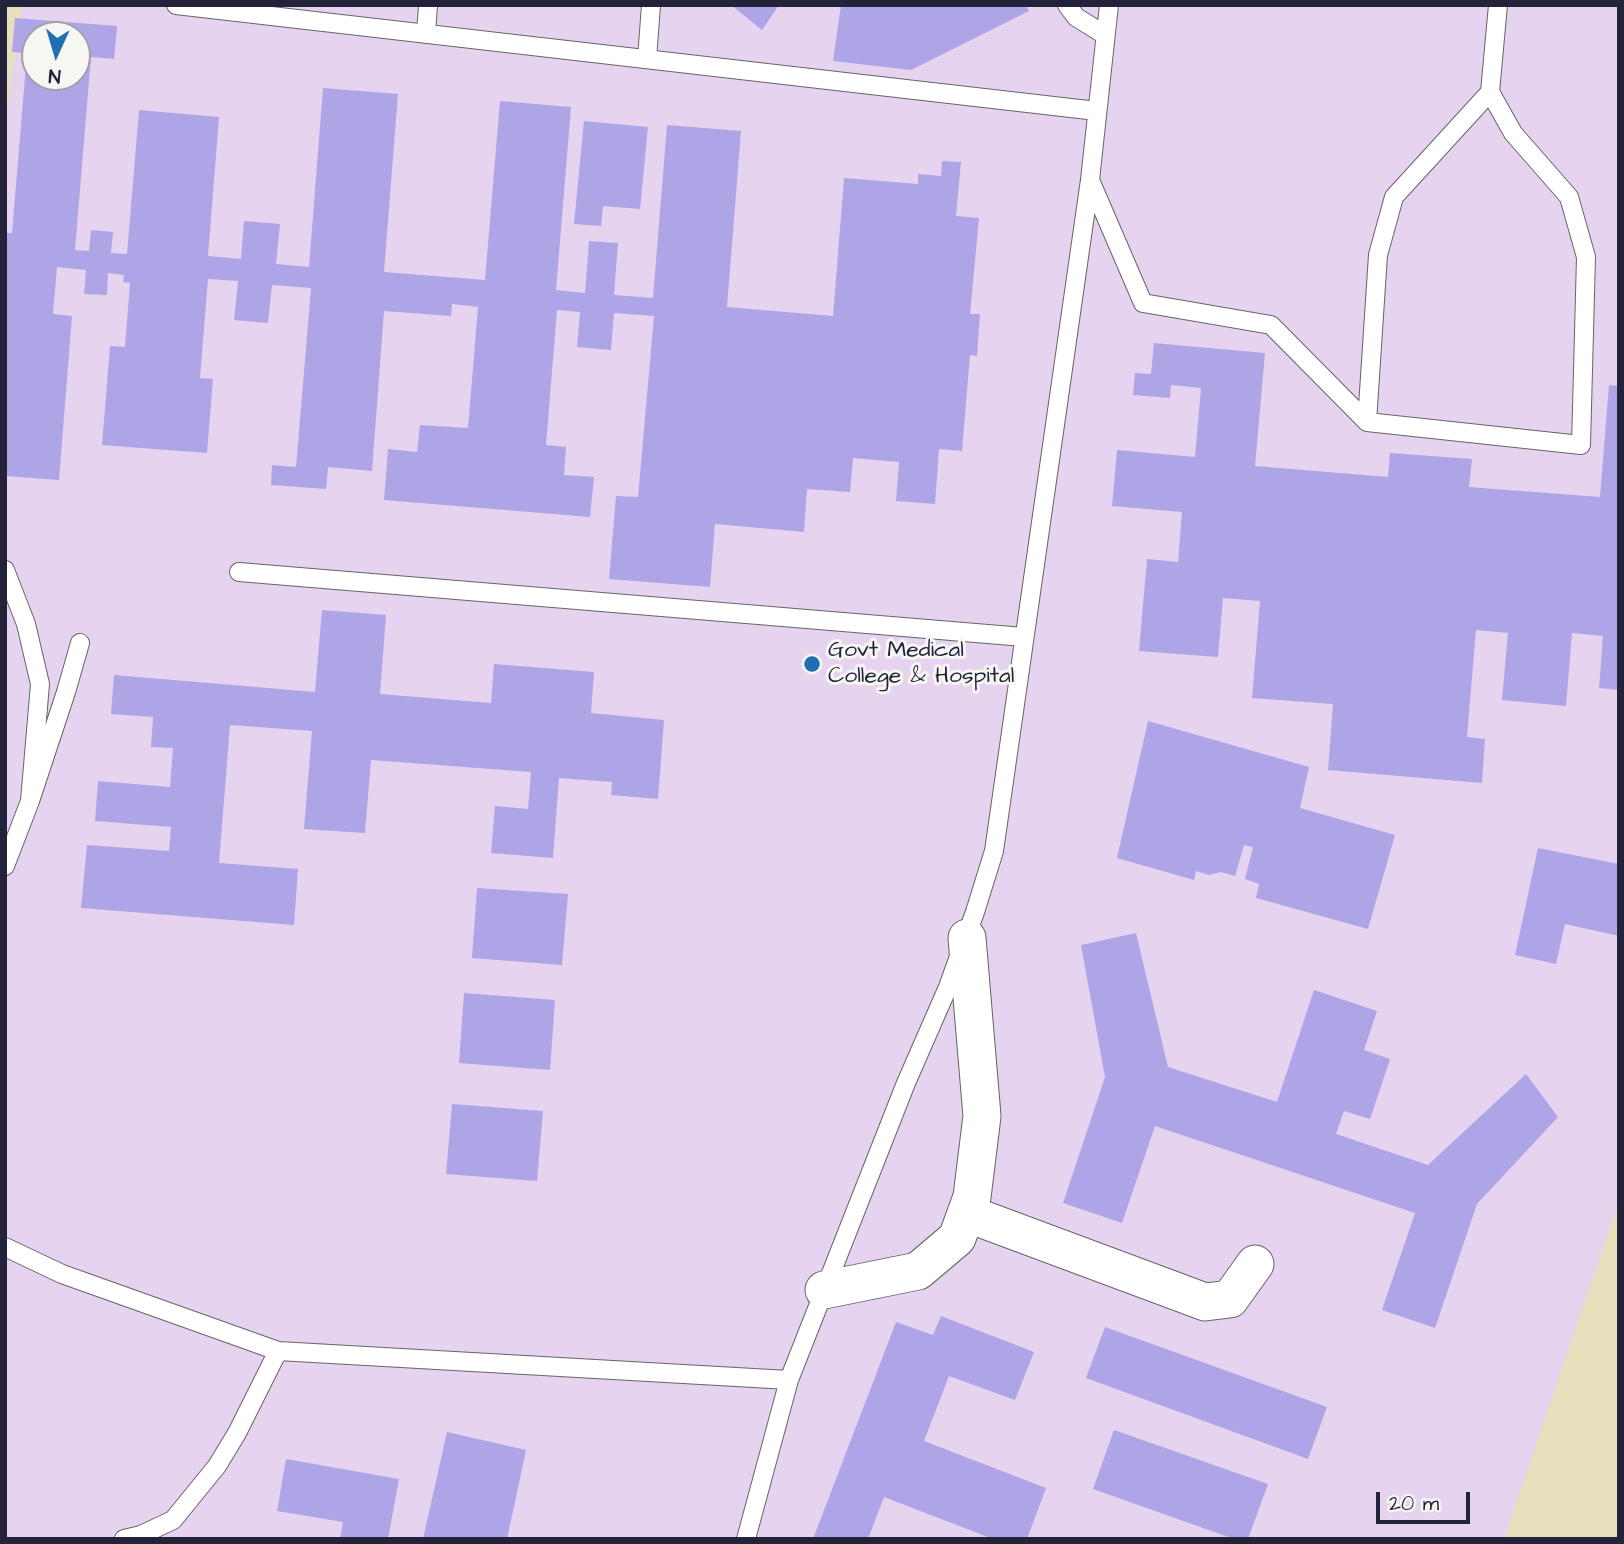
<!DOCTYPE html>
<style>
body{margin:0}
#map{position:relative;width:1624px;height:1544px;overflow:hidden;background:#e6dfbb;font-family:"Architects Daughter",sans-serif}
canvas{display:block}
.frame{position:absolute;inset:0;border:7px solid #22223b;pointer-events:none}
.north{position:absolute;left:21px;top:21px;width:70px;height:70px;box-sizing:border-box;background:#f6f6f2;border:2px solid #a1a1a9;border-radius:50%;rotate:184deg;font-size:19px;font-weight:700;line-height:28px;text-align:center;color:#22223b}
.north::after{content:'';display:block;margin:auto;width:24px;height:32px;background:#1f6fb2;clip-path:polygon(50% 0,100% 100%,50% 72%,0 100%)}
.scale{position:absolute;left:1376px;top:1492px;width:94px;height:32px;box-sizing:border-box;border:4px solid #22223b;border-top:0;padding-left:9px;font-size:21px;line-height:24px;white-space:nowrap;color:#22223b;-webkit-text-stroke:5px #f6f6f2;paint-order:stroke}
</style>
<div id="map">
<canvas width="1624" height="1544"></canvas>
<div class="frame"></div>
<div class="north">N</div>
<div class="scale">20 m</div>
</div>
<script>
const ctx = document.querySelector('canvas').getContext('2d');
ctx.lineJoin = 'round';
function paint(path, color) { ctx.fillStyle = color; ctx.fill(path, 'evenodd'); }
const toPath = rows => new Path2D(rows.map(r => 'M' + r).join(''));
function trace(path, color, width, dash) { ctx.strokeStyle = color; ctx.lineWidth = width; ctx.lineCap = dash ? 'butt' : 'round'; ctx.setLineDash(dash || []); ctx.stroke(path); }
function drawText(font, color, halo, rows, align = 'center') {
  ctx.font = font + ' "Architects Daughter",sans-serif'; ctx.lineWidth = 6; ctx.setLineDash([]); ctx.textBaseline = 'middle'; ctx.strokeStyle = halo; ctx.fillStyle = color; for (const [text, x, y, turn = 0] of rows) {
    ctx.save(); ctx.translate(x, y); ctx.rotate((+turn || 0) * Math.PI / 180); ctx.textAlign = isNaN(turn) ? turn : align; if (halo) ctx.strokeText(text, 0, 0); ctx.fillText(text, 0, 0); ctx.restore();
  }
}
paint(toPath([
 [22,5,1619,5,1619,1201,1504,1539,5,1539,5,127],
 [35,35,77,35,77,77,35,77]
]), '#e5d3f0');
paint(toPath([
 [731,5,779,5,762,30],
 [841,5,1026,5,1029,11,911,70,833,61],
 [15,18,117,26,114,59,91,57,75,250,89,251,91,230,113,232,111,253,127,254,139,110,219,117,208,256,241,259,244,221,280,224,276,264,309,267,323,88,398,94,384,272,485,280,500,101,571,107,556,290,585,293,589,241,618,243,614,295,653,298,667,125,741,131,727,307,833,316,844,178,918,184,918,174,941,176,942,161,961,162,956,216,979,218,970,314,980,314,977,356,970,355,962,451,939,449,935,504,896,501,899,462,853,458,850,492,807,489,804,532,715,524,710,587,609,579,616,496,638,497,654,316,614,313,611,350,577,347,580,312,557,310,546,445,566,447,564,475,594,477,590,517,384,500,388,449,417,452,420,425,468,428,478,307,452,304,451,316,384,311,372,471,328,467,326,489,271,485,272,465,296,467,311,288,272,285,268,323,234,320,238,281,208,279,200,378,213,379,207,453,102,445,110,346,125,347,130,283,123,282,124,275,108,273,107,295,84,294,86,270,57,267,53,314,72,316,59,480,5,476,5,304,7,285,5,285,5,233,12,233,27,53,12,52],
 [35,35,77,35,77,77,35,77],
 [584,121,648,127,640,209,603,206,601,226,574,224],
 [1154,343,1265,353,1255,466,1388,477,1390,453,1472,459,1469,487,1600,497,1609,385,1619,386,1619,690,1599,688,1603,636,1572,633,1566,706,1502,700,1508,633,1476,630,1467,737,1485,739,1482,783,1328,770,1333,704,1252,698,1260,601,1223,598,1218,657,1139,651,1147,559,1178,562,1182,512,1112,506,1117,450,1195,457,1201,388,1171,385,1170,398,1133,395,1135,373,1151,374],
 [322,610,386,615,380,694,491,703,494,664,594,672,591,713,664,720,658,799,611,795,612,782,559,778,553,858,491,853,495,806,528,809,531,772,371,760,365,833,304,829,312,731,230,725,219,863,298,869,294,925,81,908,87,845,169,851,171,827,95,821,98,781,170,787,173,748,151,747,153,717,111,714,114,675,315,692],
 [1148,721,1309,767,1300,808,1395,835,1368,929,1256,898,1259,884,1245,879,1253,847,1244,845,1235,876,1221,872,1209,875,1196,871,1194,880,1117,858],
 [1538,848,1619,864,1619,936,1565,924,1556,964,1515,955],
 [477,888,568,894,562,965,472,958],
 [1136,933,1168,1067,1277,1102,1314,990,1377,1011,1364,1050,1390,1059,1370,1119,1344,1111,1336,1134,1428,1165,1526,1074,1558,1117,1477,1204,1435,1328,1382,1310,1415,1213,1155,1126,1122,1223,1063,1203,1105,1077,1081,945],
 [464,993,555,1000,550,1070,459,1063],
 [452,1104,543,1111,537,1181,446,1174],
 [941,1316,1034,1352,1015,1400,949,1376,924,1441,1046,1488,1027,1539,993,1539,884,1497,868,1539,813,1539,896,1322,933,1335],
 [1105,1327,1327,1407,1308,1459,1086,1378],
 [1114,1430,1268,1484,1248,1539,1234,1539,1093,1489],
 [447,1432,526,1450,507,1539,423,1539],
 [286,1459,399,1479,388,1539,340,1539,343,1522,277,1511]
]), '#aea5e6');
const lane = toPath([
 [176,5,1097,111],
 [1067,5,1076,17,1105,35],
 [426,34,428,5],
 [647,59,651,5],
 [1090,180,1143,303,1271,325,1367,422,1581,445,1586,257,1569,197,1513,133,1490,92,1498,5],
 [1367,422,1378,255,1394,197,1490,92],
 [5,570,26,624,40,684,30,801],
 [239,572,1024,637],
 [5,866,30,801,66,692,80,643],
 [5,1247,62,1274,278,1351,789,1380],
 [124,1539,141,1535,173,1520,217,1466,237,1433,278,1351],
 [746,1539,789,1380,906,1083,948,987,975,912,994,851,1090,180,1109,5]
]);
const street = toPath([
 [966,1213,1205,1302,1230,1299,1255,1264],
 [824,1290,918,1271,957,1238,972,1197,982,1116,967,938]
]);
trace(lane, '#676468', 20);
trace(street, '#676468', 39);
trace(lane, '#fff', 18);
trace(street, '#fff', 37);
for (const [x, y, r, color] of [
 [812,664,9,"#1f6fb2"]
]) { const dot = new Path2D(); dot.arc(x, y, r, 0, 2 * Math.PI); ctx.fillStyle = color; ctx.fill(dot); trace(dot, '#f6f6f2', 2.5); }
drawText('23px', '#22223b', '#f6f6f2', [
 ["Govt Medical",828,651],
 ["College & Hospital",828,677]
], 'left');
</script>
